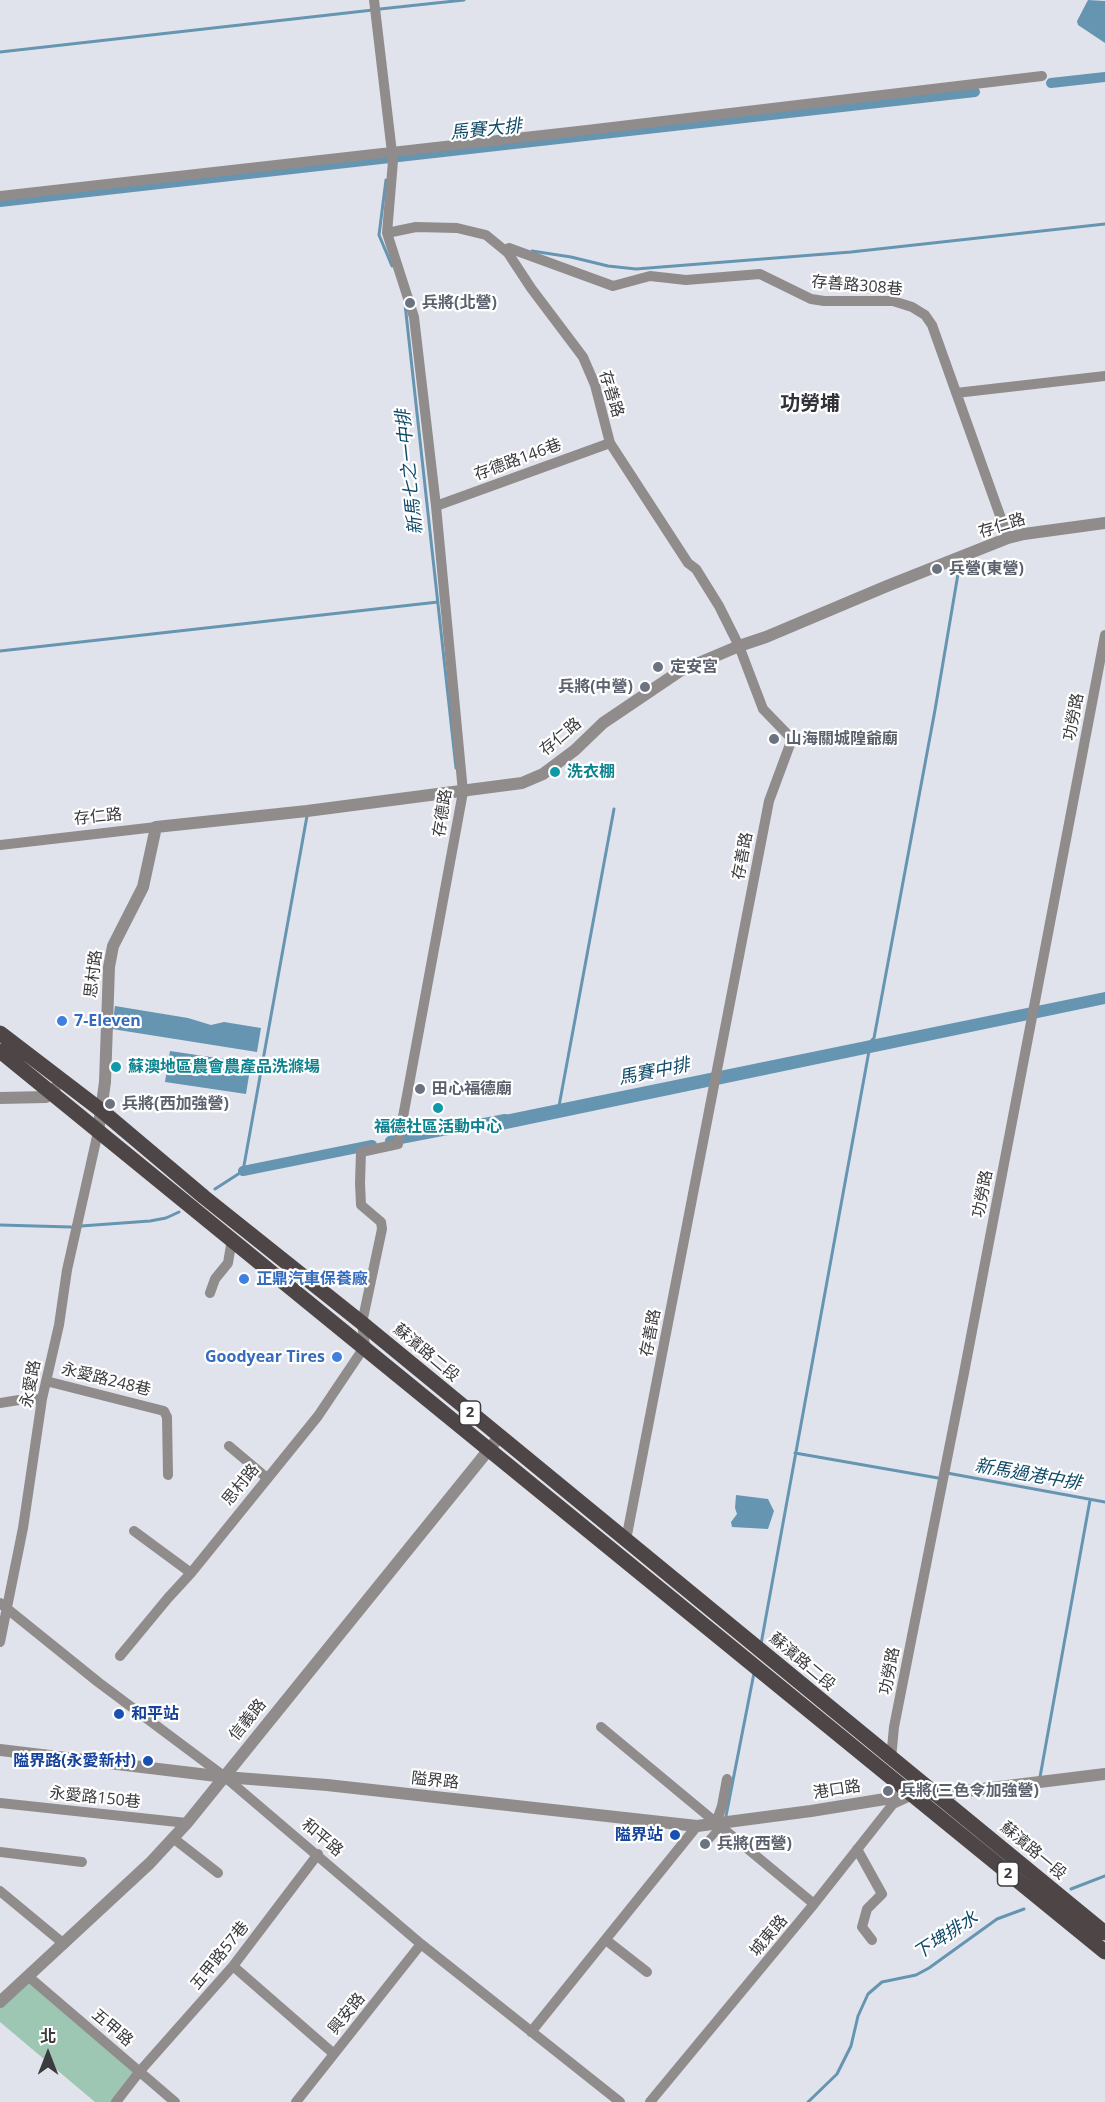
<!DOCTYPE html>
<meta charset="utf-8">
<style>
body{margin:0}
#map{position:relative;width:1105px;height:2102px;overflow:hidden;background:#e1e3ec;font-family:"Open Sans","Noto Sans TC",sans-serif}
canvas{display:block}
.north{position:absolute;left:18px;top:2024px;width:60px;height:60px;-webkit-text-stroke:4px #fff;paint-order:stroke;rotate:0deg;font-size:16px;font-weight:700;line-height:24px;text-align:center;color:#3b3b3f}
.north::after{content:'';display:block;margin:auto;width:21px;height:27px;background:#3b3b3f;clip-path:polygon(50% 0,100% 100%,50% 72%,0 100%)}
</style>
<div id="map">
<canvas width="1105" height="2102"></canvas>
<div class="north">北</div>
</div>
<script>
const ctx = document.querySelector('canvas').getContext('2d');
ctx.lineJoin = 'round';
function paint(path, color) { ctx.fillStyle = color; ctx.fill(path, 'evenodd'); }
const toPath = rows => new Path2D(rows.map(r => 'M' + r).join(''));
function trace(path, color, width, dash) { ctx.strokeStyle = color; ctx.lineWidth = width; ctx.lineCap = dash ? 'butt' : 'round'; ctx.setLineDash(dash || []); ctx.stroke(path); }
function drawText(font, color, halo, rows, align = 'center') {
  ctx.font = font + ' "Open Sans","Noto Sans TC",sans-serif'; ctx.lineWidth = 4.5; ctx.setLineDash([]); ctx.textBaseline = 'middle'; ctx.strokeStyle = halo; ctx.fillStyle = color; for (const [text, x, y, turn = 0] of rows) {
    ctx.save(); ctx.translate(x, y); ctx.rotate((+turn || 0) * Math.PI / 180); ctx.textAlign = isNaN(turn) ? turn : align; if (halo) ctx.strokeText(text, 0, 0); ctx.fillText(text, 0, 0); ctx.restore();
  }
}
paint(toPath([
 [29,1977,140,2071,116,2102,95,2102,0,2022,0,2002]
]), '#9dc6b3');
paint(toPath([
 [1088,0,1105,1,1105,43,1078,25,1077,21],
 [1105,992,1105,1004,492,1132,490,1118],
 [115,1006,188,1018,211,1025,224,1022,261,1028,257,1052,112,1029],
 [170,1051,251,1063,246,1094,165,1082],
 [736,1495,768,1499,774,1511,768,1529,732,1527,731,1522,737,1514,735,1508]
]), '#6695b2');
trace(toPath([
 [380,9,464,0],
 [0,52,373,10],
 [386,180,379,235,392,266],
 [532,251,571,257,608,266,636,269,851,252,1105,224],
 [405,304,456,768],
 [0,651,438,602],
 [870,1042,874,1038,935,710,959,568],
 [559,1106,614,809],
 [215,1189,243,1171,307,816],
 [0,1225,71,1227],
 [81,1226,150,1221,166,1218,179,1212],
 [795,1453,938,1478],
 [947,1473,1105,1502],
 [761,1644,869,1051],
 [1040,1777,1090,1500],
 [726,1816,754,1673],
 [1071,1889,1105,1876],
 [808,2102,837,2074,851,2046,858,2016,868,1994,882,1982,916,1975,929,1968,997,1919,1024,1909]
]), '#6695b2', 3);
trace(toPath([
 [1051,83,1105,77],
 [0,202,975,92],
 [390,1141,505,1119],
 [243,1171,372,1145]
]), '#6695b2', 10);
trace(toPath([
 [707,1842,721,1826]
]), '#918c8c', 8);
trace(toPath([
 [0,196,587,130,1042,76],
 [387,233,416,227,457,228,486,235,508,253,531,288,583,357,595,385,610,443,688,563,696,569,719,606,739,646,763,709,792,739,769,801,626,1540],
 [508,253,509,248,613,286,650,276,686,280,760,274,811,299,824,301,893,301,912,307,925,315,932,325,1008,538],
 [956,393,1105,376],
 [436,506,610,443],
 [0,845,156,827],
 [210,1293,215,1279,228,1263,232,1239],
 [46,1381,164,1411,167,1417,168,1475],
 [0,1403,19,1400,42,1399],
 [229,1446,267,1478],
 [134,1531,191,1573],
 [0,1603,98,1682,225,1777,421,1944,620,2102],
 [0,1642,23,1528,42,1399,59,1325,67,1270,98,1132],
 [120,1656,168,1598,191,1573,318,1416,365,1346,362,1323,382,1229,381,1222,361,1205,360,1183,361,1152,398,1144,463,792,436,506,414,317,387,233,393,161,374,0],
 [601,1727,814,1904],
 [891,1759,894,1727,964,1373,1105,635],
 [0,1803,187,1823],
 [716,1823,722,1806,727,1779],
 [173,1838,218,1873],
 [857,1849,882,1894,867,1909,862,1927,872,1940],
 [0,1852,82,1862],
 [0,1891,64,1944],
 [606,1940,647,1972],
 [233,1966,334,2054],
 [29,1977,175,2102],
 [531,2032,697,1826],
 [116,2102,140,2071,233,1966,318,1854],
 [296,2102,421,1944],
 [650,2102,814,1904,893,1804,906,1798]
]), '#918c8c', 10);
trace(toPath([
 [0,1098,46,1097,55,1088],
 [98,1132,105,1082,109,967,113,946,143,887,156,827,307,811,522,783,543,774,575,750,603,723,680,671,739,646,766,637,887,586,1008,538,1024,534,1105,523],
 [0,1750,225,1777,327,1785,697,1826,811,1811,916,1794],
 [934,1795,1105,1774],
 [0,2002,150,1863,187,1823,499,1437]
]), '#918c8c', 12);
trace(toPath([
 [0,1033,102,1111,204,1197,362,1323,1105,1933],
 [0,1051,1105,1952]
]), '#4e4646', 15);
for (const [x, y, r, color] of [
 [410,303,6,"#6b7280"],
 [937,569,6,"#6b7280"],
 [658,667,6,"#6b7280"],
 [645,687,6,"#6b7280"],
 [774,739,6,"#6b7280"],
 [555,772,6,"#0f9aa8"],
 [62,1021,6,"#3f7fe0"],
 [116,1067,6,"#0f9aa8"],
 [420,1089,6,"#6b7280"],
 [110,1104,6,"#6b7280"],
 [438,1108,6,"#0f9aa8"],
 [244,1279,6,"#3f7fe0"],
 [337,1357,6,"#3f7fe0"],
 [119,1714,6,"#1a4fb4"],
 [148,1761,6,"#1a4fb4"],
 [888,1791,6,"#6b7280"],
 [675,1835,6,"#1a4fb4"],
 [705,1844,6,"#6b7280"]
]) { const dot = new Path2D(); dot.arc(x, y, r, 0, 2 * Math.PI); ctx.fillStyle = color; ctx.fill(dot); trace(dot, '#fff', 2); }
for (const [x, y, w] of [
 [470,1413,21],
 [1008,1874,21]
]) { const box = new Path2D(); box.roundRect(x - w / 2, y - 12, w, 24, 4.5); ctx.fillStyle = '#fff'; ctx.fill(box); trace(box, '#3b3b3f', 1.5); }
drawText('bold 15px', '#3b3b3f', null, [
 ["2",470,1413],
 ["2",1008,1874]
]);
drawText('16px', '#3b3b3f', '#fff', [
 ["存善路308巷",857,286,5],
 ["存善路",611,394,73],
 ["存德路146巷",518,460,-20],
 ["存仁路",1002,526,-17],
 ["功勞路",1074,717,-79],
 ["存仁路",561,737,-40],
 ["存德路",443,813,-81],
 ["存仁路",98,817,-6],
 ["存善路",743,856,-79],
 ["思村路",94,974,-83],
 ["功勞路",983,1194,-79],
 ["存善路",651,1333,-79],
 ["蘇濱路二段",426,1353,40],
 ["永愛路248巷",106,1380,14],
 ["永愛路",31,1384,-79],
 ["思村路",241,1485,-51],
 ["蘇濱路二段",802,1662,40],
 ["功勞路",890,1671,-79],
 ["信義路",248,1720,-51],
 ["隘界路",435,1781,6],
 ["港口路",837,1790,-9],
 ["永愛路150巷",95,1798,6],
 ["和平路",322,1838,40],
 ["蘇濱路一段",1033,1851,40],
 ["城東路",769,1936,-50],
 ["五甲路57巷",220,1956,-51],
 ["興安路",347,2014,-51],
 ["五甲路",112,2028,40]
]);
drawText('bold 16px', '#5b616d', '#fff', [
 ["兵將(北營)",422,303],
 ["兵營(東營)",949,569],
 ["定安宮",670,667],
 ["兵將(中營)",633,687,"right"],
 ["山海關城隍爺廟",786,739],
 ["田心福德廟",432,1089],
 ["兵將(西加強營)",122,1104],
 ["兵將(三色令加強營)",900,1791],
 ["兵將(西營)",717,1844]
], 'left');
drawText('bold 16px', '#0d838f', '#fff', [
 ["洗衣棚",567,772],
 ["蘇澳地區農會農產品洗滌場",128,1067],
 ["福德社區活動中心",438,1127,"center"]
], 'left');
drawText('bold 16px', '#366cbe', '#fff', [
 ["7-Eleven",74,1021],
 ["正鼎汽車保養廠",256,1279],
 ["Goodyear Tires",325,1357,"right"]
], 'left');
drawText('bold 16px', '#164399', '#fff', [
 ["和平站",131,1714,"left"],
 ["隘界路(永愛新村)",136,1761],
 ["隘界站",663,1835]
], 'right');
drawText('italic 18px', '#0f4a69', '#fff', [
 ["馬賽大排",486,130,-6],
 ["新馬七之一中排",410,472,-96],
 ["馬賽中排",654,1072,-11],
 ["新馬過港中排",1028,1475,10],
 ["下埤排水",946,1936,-33]
]);
drawText('bold 20px', '#313239', '#fff', [
 ["功勞埔",810,404]
]);
</script>
